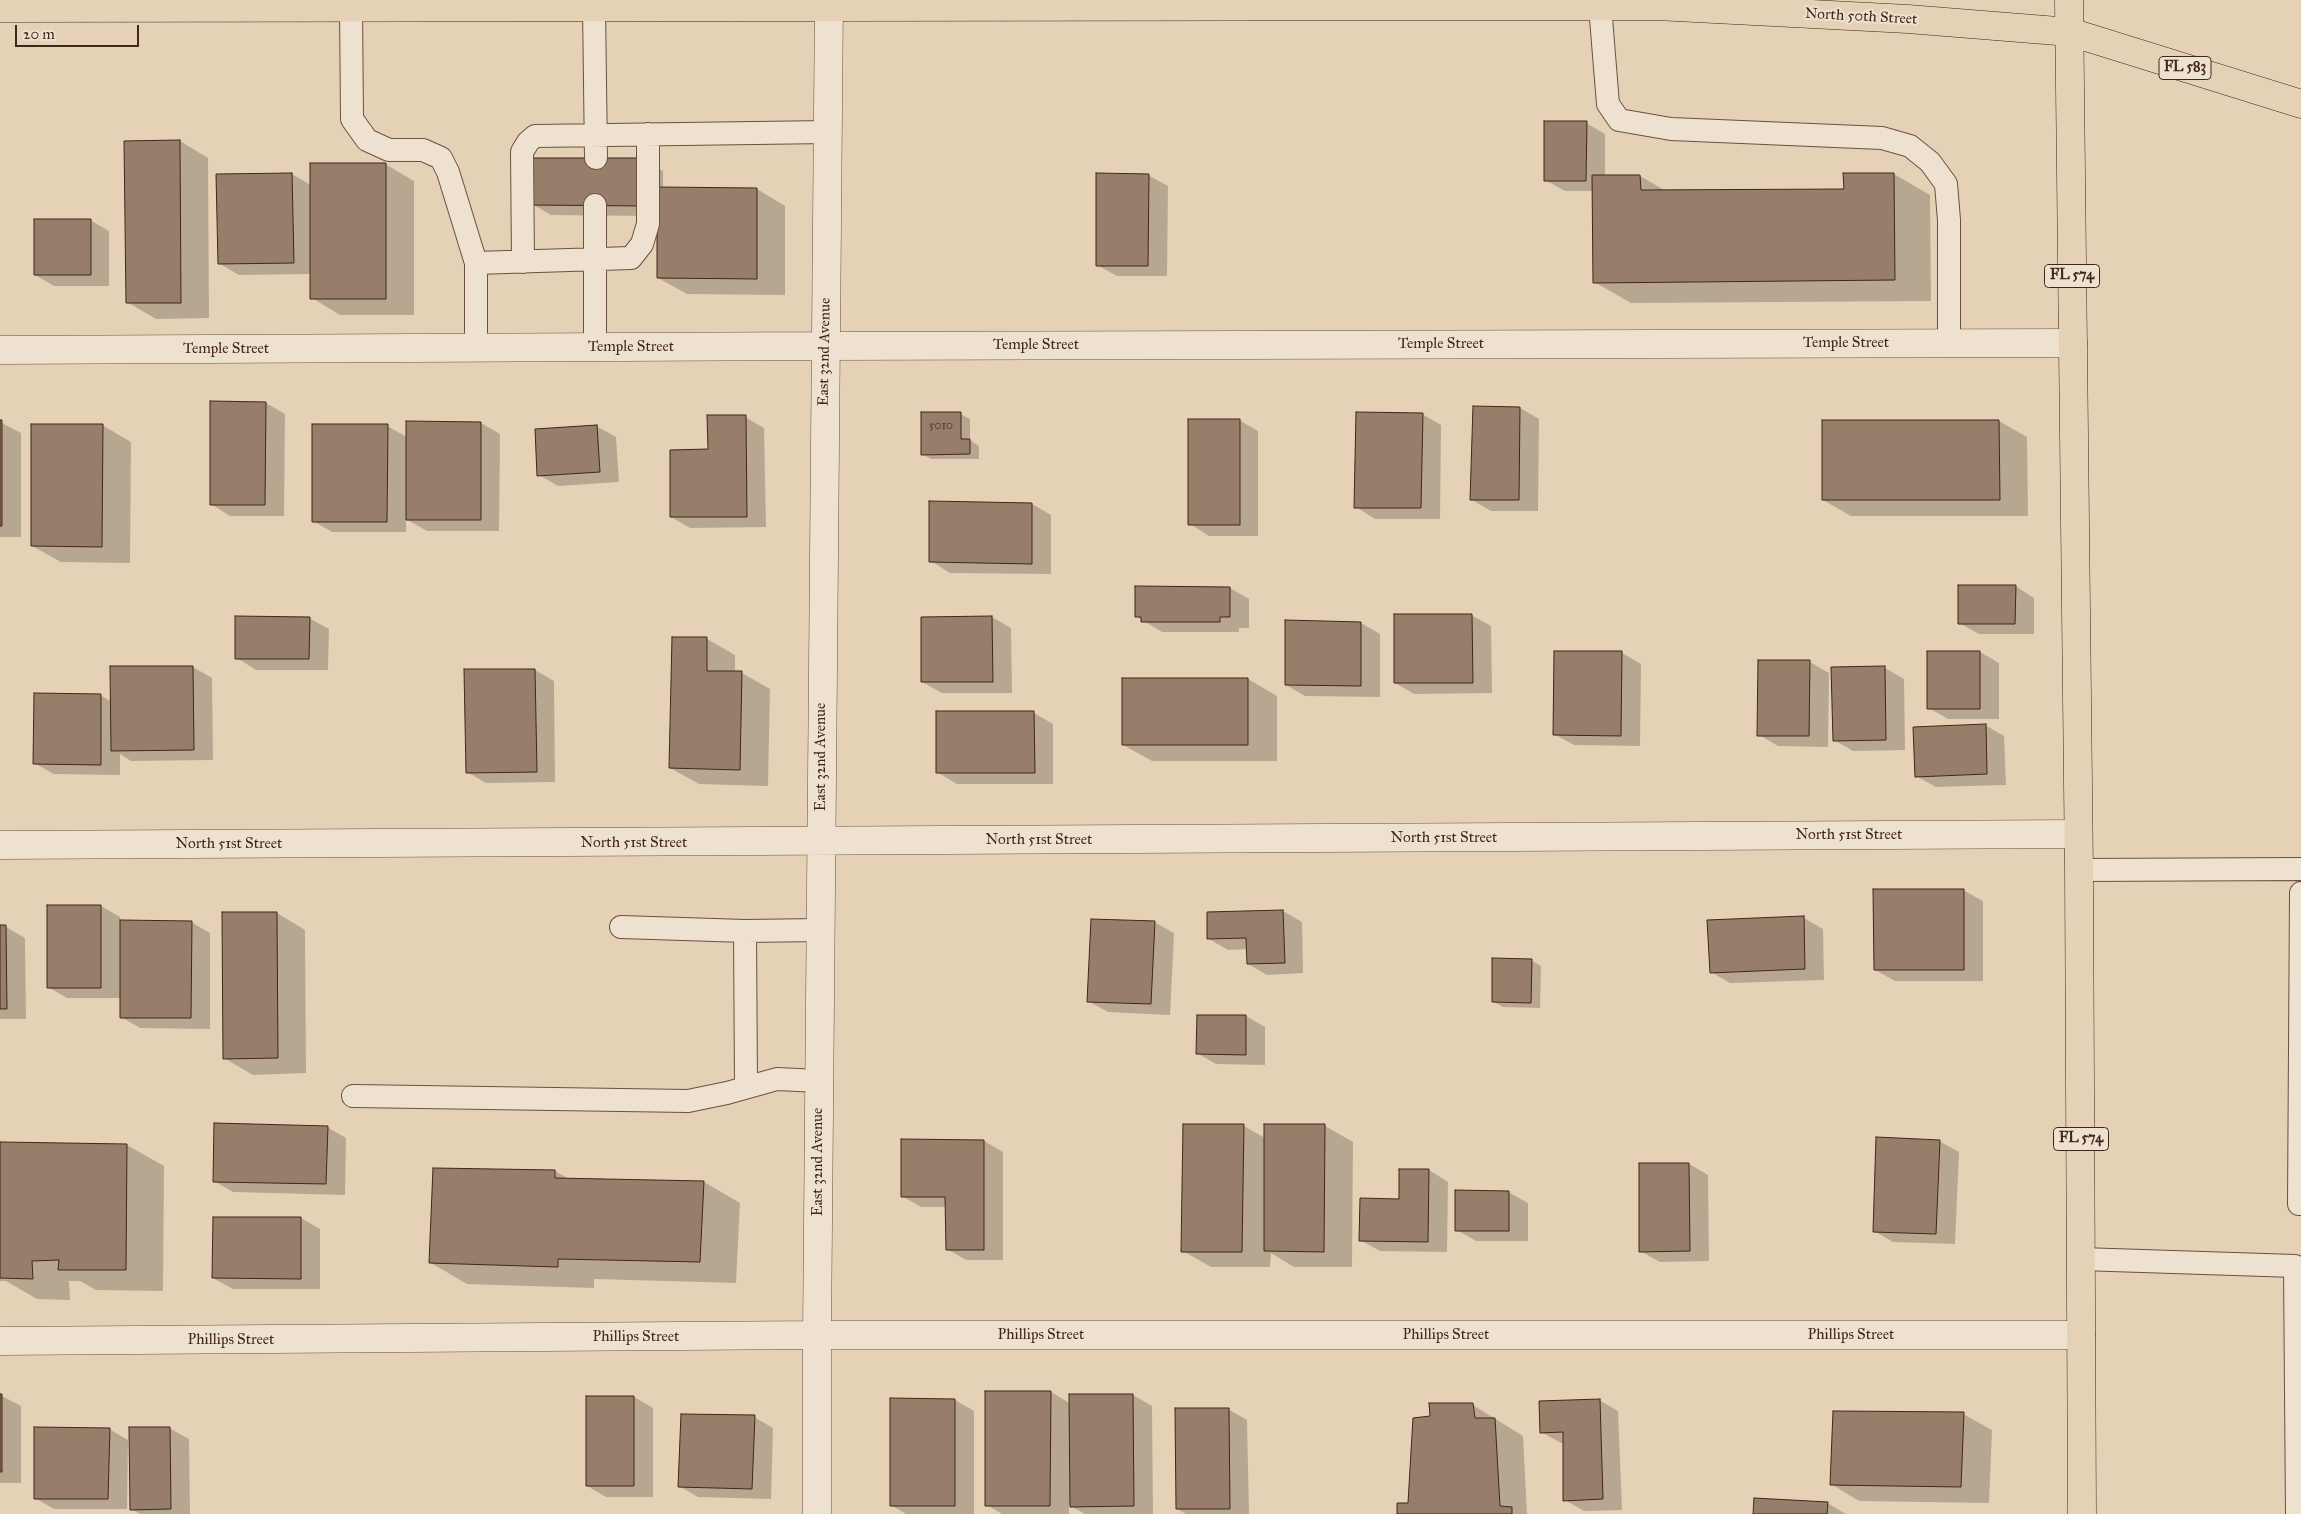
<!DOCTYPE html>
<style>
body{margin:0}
#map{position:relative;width:2301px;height:1514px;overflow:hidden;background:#e5d1b6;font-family:"IM FELL Great Primer",serif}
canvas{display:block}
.scale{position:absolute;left:15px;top:25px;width:124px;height:22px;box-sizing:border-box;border:2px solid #422519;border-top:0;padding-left:6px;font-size:15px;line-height:18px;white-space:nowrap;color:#422519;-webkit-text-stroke:4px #eee1d0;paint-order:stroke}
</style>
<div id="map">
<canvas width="2301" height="1514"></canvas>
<div class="scale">20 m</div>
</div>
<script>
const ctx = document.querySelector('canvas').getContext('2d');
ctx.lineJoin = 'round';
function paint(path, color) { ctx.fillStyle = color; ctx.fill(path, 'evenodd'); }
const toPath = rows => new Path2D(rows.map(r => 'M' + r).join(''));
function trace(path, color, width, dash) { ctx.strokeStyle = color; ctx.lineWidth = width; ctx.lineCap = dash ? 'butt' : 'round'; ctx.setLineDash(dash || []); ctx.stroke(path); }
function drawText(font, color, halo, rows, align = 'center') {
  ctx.font = font + ' "IM FELL Great Primer",serif'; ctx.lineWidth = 4; ctx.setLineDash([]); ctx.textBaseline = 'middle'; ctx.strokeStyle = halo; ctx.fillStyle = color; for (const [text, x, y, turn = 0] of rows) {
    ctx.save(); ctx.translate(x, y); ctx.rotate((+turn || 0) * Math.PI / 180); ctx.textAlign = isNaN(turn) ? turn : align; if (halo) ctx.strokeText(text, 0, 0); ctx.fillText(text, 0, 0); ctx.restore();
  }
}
paint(toPath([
 [1586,123,1605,134,1605,176,1640,176,1666,191,1845,190,1894,174,1930,195,1931,301,1631,303,1594,282,1593,191,1565,191,1545,180],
 [180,141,208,158,209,318,156,319,127,302],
 [644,160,663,171,663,189,757,189,785,206,785,295,687,294,658,278,658,216,551,215,532,204],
 [385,164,414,181,414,315,340,315,312,298,312,274,239,275,220,264,292,174,312,186],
 [1148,175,1168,186,1167,276,1117,276,1097,265],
 [90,220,109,231,109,286,54,286,35,275],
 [266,403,285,414,284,516,230,516,211,504],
 [1520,408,1539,419,1538,511,1491,511,1472,500],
 [960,414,970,419,970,440,979,446,979,459,931,459,922,454],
 [1422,414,1441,425,1440,519,1375,519,1356,507],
 [745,417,764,428,766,527,690,528,671,517,709,451],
 [1239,420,1258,431,1258,536,1209,536,1190,524],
 [1999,421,2027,437,2028,516,1851,516,1823,500],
 [0,422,21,433,21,537,0,537],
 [481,423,500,434,499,531,427,531,406,519,406,532,332,532,313,521,387,426,407,437],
 [102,425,131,442,130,563,61,562,32,546],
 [596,426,616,437,619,482,558,486,539,475],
 [1032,504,1051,515,1051,574,950,573,931,561],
 [2015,586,2034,598,2034,634,1979,634,1959,623],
 [1230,588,1249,599,1249,628,1239,628,1239,632,1162,632,1136,616],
 [1471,615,1491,626,1492,693,1414,694,1395,683],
 [992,617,1011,628,1012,693,942,693,922,682],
 [309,618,329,629,328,670,256,670,237,658],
 [1361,623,1380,634,1380,697,1305,696,1286,685],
 [673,638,707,639,735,655,735,672,742,673,770,689,768,786,699,784,670,768],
 [1980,652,1999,663,1999,719,1948,719,1929,708],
 [1622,653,1641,664,1640,746,1574,745,1554,734],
 [1810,662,1829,673,1828,747,1778,746,1759,735],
 [193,667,212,678,213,760,131,761,120,754,120,775,54,774,34,763,100,695,112,702],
 [1885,668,1904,679,1905,750,1853,751,1834,740],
 [535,670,554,681,555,782,486,783,467,772],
 [1123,679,1248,679,1277,696,1277,761,1152,761,1123,745],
 [1034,713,1053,724,1053,784,957,784,937,772],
 [1985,725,2004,736,2006,785,1936,787,1916,776],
 [1963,890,1983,901,1983,981,1895,981,1875,970],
 [48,906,101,906,120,917,120,921,191,922,210,933,210,1029,140,1028,121,1017,121,998,67,998,48,987],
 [1283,911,1302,922,1303,973,1267,975,1248,964,1248,949,1228,950,1209,939],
 [277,913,305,930,306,1073,253,1075,224,1058],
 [1804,918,1823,929,1824,980,1730,983,1711,972],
 [1154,922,1174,933,1170,1015,1108,1012,1088,1001],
 [0,927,6,927,25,938,26,1019,0,1019],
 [1532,961,1541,966,1540,1008,1503,1007,1494,1002],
 [1198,1016,1246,1016,1265,1027,1265,1065,1216,1064,1197,1053],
 [1184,1125,1244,1126,1265,1138,1325,1126,1353,1142,1352,1267,1294,1267,1271,1253,1270,1267,1211,1267,1183,1251],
 [327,1127,346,1138,345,1195,233,1192,214,1181],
 [984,1141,1003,1152,1003,1260,966,1260,947,1249,946,1207,921,1207,902,1196],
 [1939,1141,1959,1152,1955,1244,1893,1242,1874,1231],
 [0,1144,127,1145,164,1166,163,1291,96,1290,80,1281,69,1281,70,1300,37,1299,6,1281,0,1281],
 [1689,1164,1708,1175,1709,1261,1660,1262,1640,1251],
 [1400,1170,1429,1170,1448,1182,1447,1252,1380,1251,1360,1240,1400,1200],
 [555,1171,569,1179,704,1182,740,1203,736,1283,594,1279,594,1288,467,1284,431,1263],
 [1508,1192,1528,1203,1528,1241,1476,1241,1457,1230],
 [301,1218,320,1229,320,1289,233,1289,213,1278],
 [1051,1392,1071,1404,1133,1395,1152,1406,1153,1514,1085,1514,1069,1505,1069,1514,1002,1514,987,1505],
 [0,1395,21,1406,21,1483,0,1483],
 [634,1397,653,1408,653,1497,606,1497,587,1486],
 [891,1400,955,1400,974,1411,974,1514,906,1514,891,1505],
 [1599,1400,1618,1411,1622,1510,1584,1511,1565,1500,1564,1443,1561,1443,1541,1432],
 [1473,1405,1523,1436,1527,1514,1398,1514,1409,1505,1431,1417],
 [1228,1409,1247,1420,1249,1514,1186,1514,1177,1509],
 [1963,1414,1992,1430,1989,1503,1859,1501,1831,1484],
 [754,1417,773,1428,771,1499,698,1497,679,1486],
 [169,1428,189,1439,190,1514,140,1514,131,1509],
 [109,1429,128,1440,127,1509,54,1509,35,1498],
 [1827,1503,1846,1514,1754,1514]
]), '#0003');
const building = toPath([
 [1544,121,1587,121,1586,181,1544,181,1544,121],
 [180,140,181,303,126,303,124,141,180,140],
 [531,158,645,158,645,206,530,205,531,158],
 [310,163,386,163,386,299,310,299,310,163],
 [292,173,294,263,218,264,216,174,292,173],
 [1096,173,1149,174,1148,266,1096,266,1096,173],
 [1843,173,1894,173,1895,280,1593,283,1592,175,1640,175,1641,190,1844,189,1843,173],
 [657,187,757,188,757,279,657,278,657,187],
 [34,219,91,219,91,275,34,275,34,219],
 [210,401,266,402,265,505,210,505,210,401],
 [1473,406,1520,407,1519,500,1470,500,1473,406],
 [921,412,961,412,961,439,970,439,970,454,921,455,921,412],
 [1356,412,1423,413,1421,508,1354,508,1356,412],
 [707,415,746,415,747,517,670,517,670,450,708,449,707,415],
 [1188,419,1240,419,1240,525,1188,525,1188,419],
 [0,420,2,420,2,526,0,526,0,420],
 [1822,420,1999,420,2000,500,1822,500,1822,420],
 [406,421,481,422,481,520,406,520,406,421],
 [31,424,103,424,102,547,31,546,31,424],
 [312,424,388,424,387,522,312,522,312,424],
 [597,425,600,472,537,476,535,429,597,425],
 [929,501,1032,503,1032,564,929,562,929,501],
 [1958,585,2016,585,2015,624,1958,624,1958,585],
 [1135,586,1230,587,1230,617,1220,617,1220,622,1141,622,1141,617,1135,617,1135,586],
 [1394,614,1472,614,1473,683,1394,683,1394,614],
 [235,616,310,617,309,659,235,659,235,616],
 [992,616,993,682,921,682,921,617,992,616],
 [1285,620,1361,622,1361,686,1285,685,1285,620],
 [672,637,707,637,707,671,742,671,740,770,669,768,672,637],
 [1554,651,1622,651,1621,736,1553,735,1554,651],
 [1927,651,1980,651,1980,709,1927,709,1927,651],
 [1758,660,1810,660,1809,736,1757,736,1758,660],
 [110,666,193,666,194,750,111,751,110,666],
 [1885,666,1886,740,1833,741,1831,667,1885,666],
 [464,669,535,669,537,772,466,773,464,669],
 [1122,678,1248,678,1248,745,1122,745,1122,678],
 [34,693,101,694,101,765,33,764,34,693],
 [936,711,1034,711,1035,773,936,773,936,711],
 [1986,724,1987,774,1915,777,1913,727,1986,724],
 [1873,889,1964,889,1964,970,1874,970,1873,889],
 [47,905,101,905,101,988,47,988,47,905],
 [1283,910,1285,963,1247,964,1246,938,1207,939,1207,912,1283,910],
 [222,912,277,912,278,1058,223,1059,222,912],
 [1804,916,1805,969,1710,973,1707,920,1804,916],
 [1091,919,1155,921,1151,1004,1087,1002,1091,919],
 [120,920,192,921,191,1018,120,1018,120,920],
 [0,925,6,925,7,1009,0,1009,0,925],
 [1492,958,1532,959,1531,1003,1492,1002,1492,958],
 [1197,1015,1246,1015,1246,1055,1196,1054,1197,1015],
 [214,1123,328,1126,326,1184,213,1182,214,1123],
 [1183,1124,1244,1124,1242,1252,1181,1252,1183,1124],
 [1264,1124,1325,1124,1324,1252,1264,1251,1264,1124],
 [1876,1137,1940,1140,1936,1234,1873,1232,1876,1137],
 [901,1139,984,1140,984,1250,946,1250,945,1197,901,1197,901,1139],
 [0,1142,127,1144,126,1270,58,1270,59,1260,32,1261,33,1279,0,1278,0,1142],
 [1639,1163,1689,1163,1690,1251,1639,1252,1639,1163],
 [433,1168,555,1170,555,1178,704,1181,700,1262,558,1259,558,1267,429,1263,433,1168],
 [1399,1169,1429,1169,1428,1242,1359,1241,1360,1198,1399,1199,1399,1169],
 [1455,1190,1509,1191,1509,1231,1455,1231,1455,1190],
 [213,1217,301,1217,301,1279,212,1278,213,1217],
 [985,1391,1051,1391,1050,1506,985,1506,985,1391],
 [0,1394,2,1394,2,1472,0,1472,0,1394],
 [1069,1394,1133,1394,1134,1506,1070,1507,1069,1394],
 [586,1396,634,1396,634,1486,586,1486,586,1396],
 [890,1398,955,1399,955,1506,890,1506,890,1398],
 [1600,1399,1603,1499,1563,1501,1563,1432,1540,1433,1539,1401,1600,1399],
 [1429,1403,1473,1403,1475,1418,1495,1418,1500,1506,1512,1507,1512,1514,1397,1514,1397,1503,1408,1503,1413,1418,1430,1416,1429,1403],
 [1175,1408,1229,1408,1230,1509,1176,1509,1175,1408],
 [1833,1411,1964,1412,1961,1487,1830,1485,1833,1411],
 [681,1414,755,1415,752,1489,678,1487,681,1414],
 [34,1427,110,1428,108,1499,34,1499,34,1427],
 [129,1427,170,1427,171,1509,130,1510,129,1427],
 [1754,1498,1828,1502,1827,1514,1753,1514,1754,1498]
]);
paint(building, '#977e6b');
trace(building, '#422519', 1);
const lane = toPath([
 [594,6,596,158],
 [1600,6,1608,104,1619,120,1671,129,1882,138,1910,146,1930,162,1946,184,1949,220,1949,343],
 [351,7,352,119,367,140,389,150,423,150,441,158,448,172,476,263,476,347],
 [595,205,595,347],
 [523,262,522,152,528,142,535,136,828,132],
 [476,263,631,258,642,244,648,224,648,134],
 [2079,870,2301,869],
 [2301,893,2299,1204,2301,1204],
 [621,927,745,931,746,1087],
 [745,931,820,930],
 [353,1096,688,1101,727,1093,777,1079,819,1081],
 [2081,1259,2295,1266,2297,1514]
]);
const street = toPath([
 [0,350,825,346,2073,343],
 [0,845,2078,834],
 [0,1341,817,1335,2081,1335],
 [817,1514,817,1335,829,0]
]);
const primary = toPath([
 [2069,0,2079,870,2082,1514],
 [0,8,1657,6,1908,19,2070,32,2301,104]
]);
trace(lane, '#6b5040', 24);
trace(street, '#6b5040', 29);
trace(primary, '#422519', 29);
trace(lane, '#eee1d0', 22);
trace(street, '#eee1d0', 28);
trace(primary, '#e5d1b6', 28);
drawText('12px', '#573b2e', null, [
 ["5010",941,426]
]);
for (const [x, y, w] of [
 [2185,68,52],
 [2072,276,55],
 [2081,1139,55]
]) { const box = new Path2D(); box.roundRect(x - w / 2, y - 11.5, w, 23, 4); ctx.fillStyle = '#eee1d0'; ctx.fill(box); trace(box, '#422519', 1); }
drawText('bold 14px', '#422519', null, [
 ["FL 583",2185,68],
 ["FL 574",2072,276],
 ["FL 574",2081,1139]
]);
drawText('15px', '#422519', '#eee1d0', [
 ["North 50th Street",1861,17,3],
 ["Temple Street",1846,343],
 ["Temple Street",1441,344],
 ["Temple Street",1036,345],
 ["Temple Street",631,347],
 ["Temple Street",226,349],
 ["East 32nd Avenue",825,352,-89],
 ["East 32nd Avenue",821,757,-90],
 ["North 51st Street",1849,835],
 ["North 51st Street",1444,838],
 ["North 51st Street",1039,840],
 ["North 51st Street",634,843],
 ["North 51st Street",229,844],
 ["East 32nd Avenue",818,1162,-90],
 ["Phillips Street",1041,1335],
 ["Phillips Street",1446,1335],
 ["Phillips Street",1851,1335],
 ["Phillips Street",636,1337],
 ["Phillips Street",231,1340]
]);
</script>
